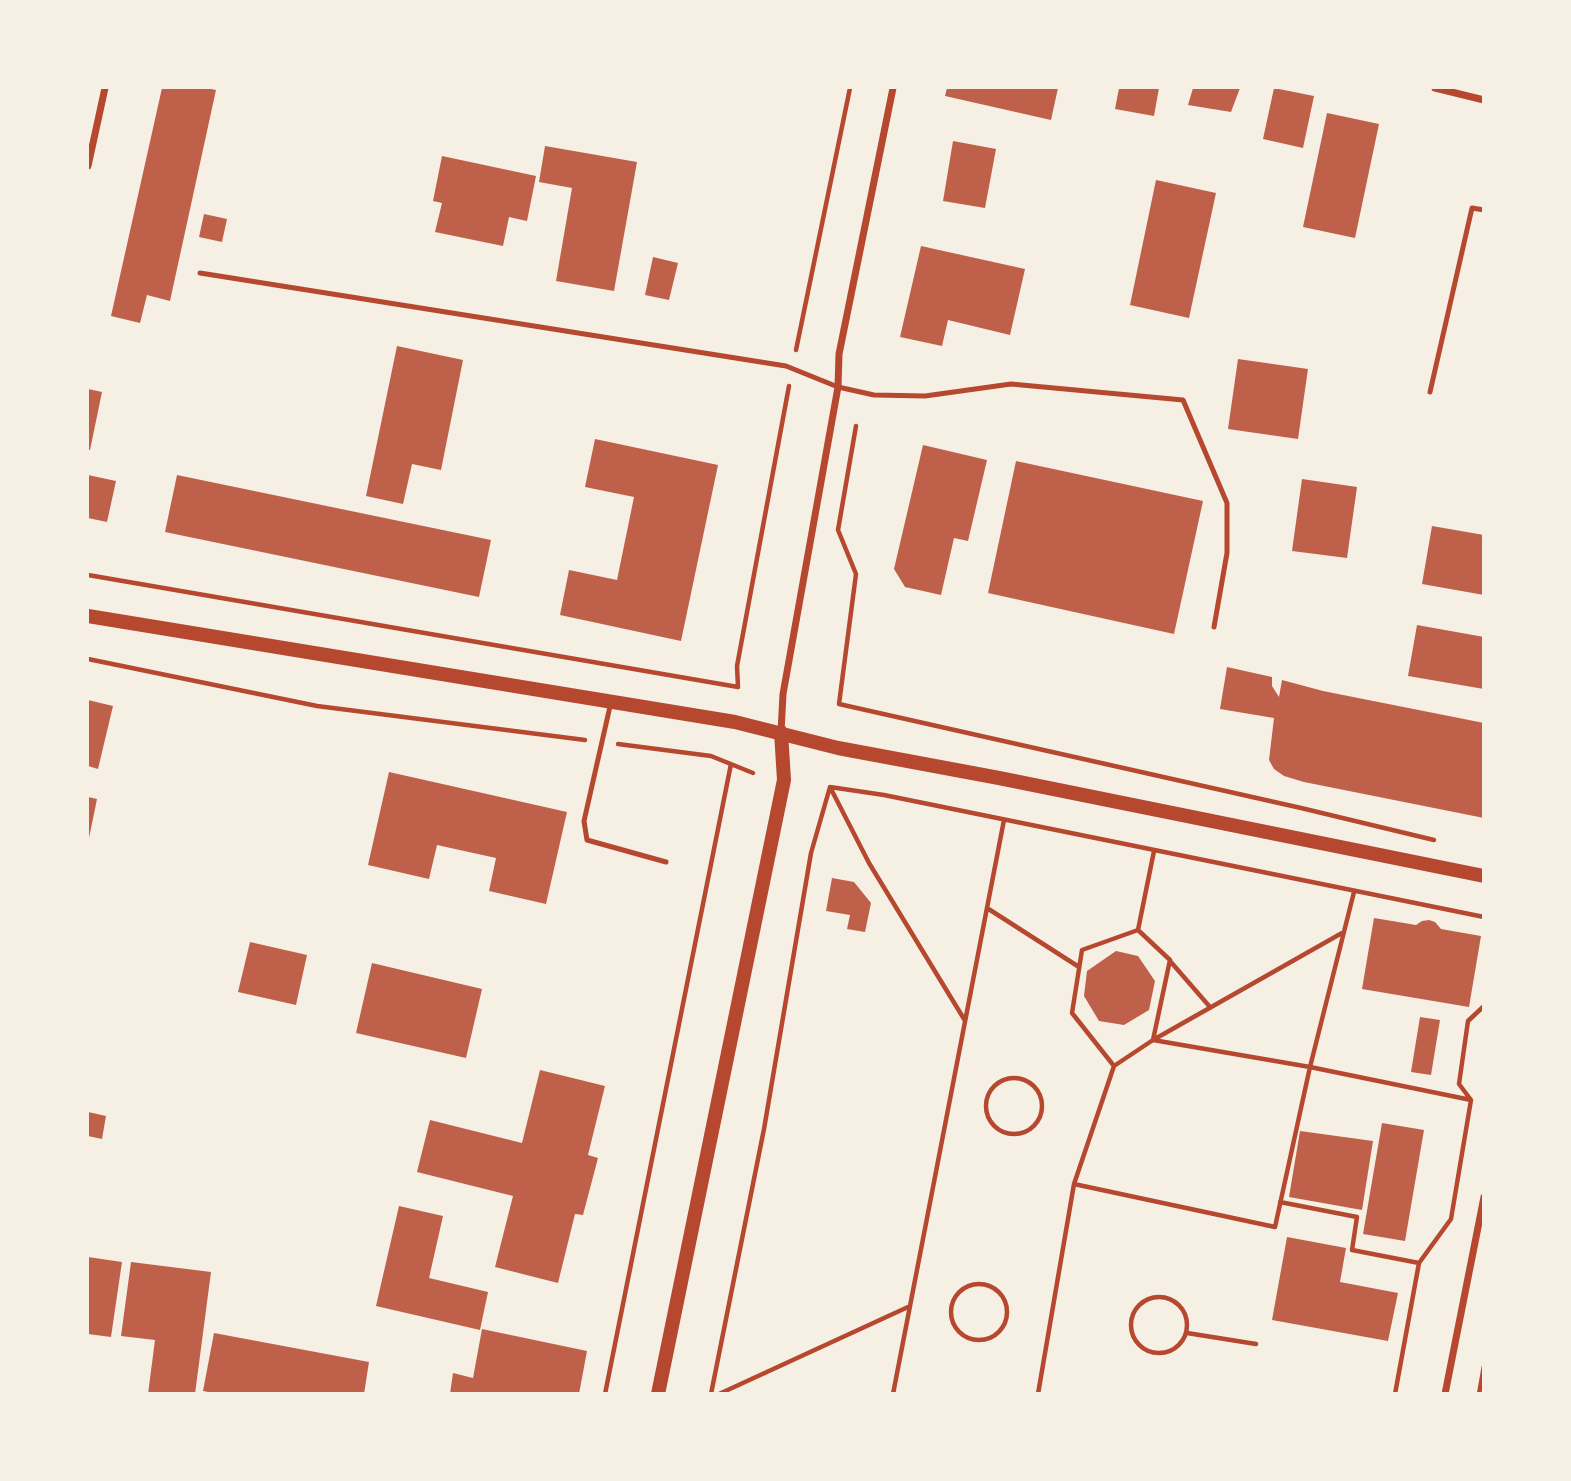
<!DOCTYPE html>
<style>
body{margin:0}
#map{position:relative;width:1571px;height:1481px;overflow:hidden;background:#f6efe4;font-family:"PT Sans",sans-serif}
canvas{display:block}
.frame{position:absolute;inset:0;border:89px solid #f6efe4;pointer-events:none}
</style>
<div id="map">
<canvas width="1571" height="1481"></canvas>
<div class="frame"></div>
</div>
<script>
const ctx = document.querySelector('canvas').getContext('2d');
ctx.lineJoin = 'round';
function paint(path, color) { ctx.fillStyle = color; ctx.fill(path, 'evenodd'); }
const toPath = rows => new Path2D(rows.map(r => 'M' + r).join(''));
function trace(path, color, width, dash) { ctx.strokeStyle = color; ctx.lineWidth = width; ctx.lineCap = dash ? 'butt' : 'round'; ctx.setLineDash(dash || []); ctx.stroke(path); }
paint(toPath([
 [162,88,206,88,216,90,170,301,147,295,140,323,111,316],
 [947,88,1058,88,1051,120,945,96],
 [1119,88,1159,88,1154,116,1115,109],
 [1193,88,1240,88,1231,112,1188,105],
 [1274,88,1314,96,1303,148,1263,139],
 [1327,113,1379,124,1355,238,1303,227],
 [953,141,996,149,985,208,943,201],
 [545,146,637,162,614,291,556,281,572,188,539,182],
 [442,156,536,176,527,221,509,217,503,246,435,232,442,203,433,201],
 [1156,180,1216,193,1189,318,1130,305],
 [204,214,227,219,222,242,199,237],
 [921,246,1025,269,1010,335,948,320,942,346,900,337],
 [653,257,678,263,669,300,645,295],
 [397,346,463,360,441,470,412,464,403,504,366,496],
 [1238,359,1308,369,1298,439,1228,429],
 [88,389,102,392,90,450,88,450],
 [595,439,718,465,681,641,560,615,569,570,617,580,634,497,585,487],
 [923,445,987,460,968,541,954,538,941,595,905,587,894,569],
 [1016,461,1203,501,1174,634,988,593],
 [88,475,116,481,107,522,88,518],
 [177,475,491,540,479,597,165,532],
 [1302,479,1357,487,1347,558,1292,551],
 [1432,526,1484,535,1484,595,1422,584],
 [1417,625,1484,637,1484,689,1408,676],
 [1227,667,1272,677,1272,686,1279,697,1282,680,1323,691,1484,723,1484,818,1304,782,1284,776,1274,769,1269,760,1274,718,1220,709],
 [88,700,113,706,98,769,88,766],
 [389,772,567,812,546,904,489,891,496,858,437,845,429,879,368,865],
 [88,797,97,799,89,838,88,838],
 [832,878,854,882,871,903,865,932,847,929,850,915,826,911],
 [1374,918,1416,925,1422,921,1429,920,1435,922,1441,929,1481,936,1469,1007,1362,989],
 [250,942,307,955,296,1005,238,992],
 [1116,951,1138,956,1155,981,1149,1010,1124,1025,1099,1021,1084,996,1087,971],
 [372,963,482,989,466,1058,356,1033],
 [1420,1017,1440,1020,1431,1075,1411,1072],
 [540,1070,605,1086,588,1155,598,1158,583,1215,575,1214,558,1283,495,1267,513,1196,417,1172,430,1120,522,1143],
 [88,1112,106,1116,102,1139,88,1136],
 [1382,1123,1424,1130,1405,1241,1363,1234],
 [1300,1131,1373,1141,1362,1210,1289,1197],
 [399,1206,443,1216,429,1278,488,1292,480,1330,376,1306],
 [1287,1237,1346,1248,1340,1282,1398,1293,1388,1341,1272,1320],
 [88,1257,122,1262,111,1337,88,1334],
 [131,1262,211,1272,195,1394,148,1394,155,1340,121,1336],
 [482,1329,587,1351,579,1394,450,1394,453,1373,473,1378],
 [214,1333,369,1362,364,1394,218,1394,203,1391]
]), '#bf614a');
trace(toPath([
 [796,350,850,88],
 [856,426,838,530,856,574,839,704,1301,808,1434,840],
 [88,575,738,687,737,666,789,386],
 [88,659,317,706,585,740],
 [618,744,711,756,753,773],
 [830,787,884,795,1484,917],
 [830,787,869,863,964,1019],
 [987,908,1079,967],
 [1138,930,1154,851],
 [1342,933,1153,1040,1310,1067,1471,1100],
 [1170,961,1210,1007],
 '986 1106a28 28 0 1 1 56 0a28 28 0 1 1-56 0Z',
 [1074,1184,1275,1227,1310,1067,1354,892],
 [1280,1202,1357,1217,1352,1250,1419,1263],
 '951 1312a28 28 0 1 1 56 0a28 28 0 1 1-56 0Z',
 '1131 1325a28 28 0 1 1 56 0a28 28 0 1 1-56 0Z',
 [1187,1333,1256,1344],
 [605,1394,731,764],
 [711,1394,764,1129,811,853,830,787],
 [719,1394,908,1307],
 [893,1394,1004,820],
 [1038,1394,1074,1184,1114,1066,1153,1040,1170,960,1138,930,1082,950,1072,1013,1114,1066],
 [1395,1394,1419,1263,1451,1219,1471,1100,1459,1084,1468,1021,1484,1006],
 [1479,1394,1484,1366]
]), '#b5482f', 4.5);
trace(toPath([
 [200,273,786,366,838,387,874,395,925,396,1011,384,1183,400,1227,503,1227,553,1214,627],
 [1430,392,1472,208,1484,210],
 [611,702,584,821,587,840,666,862]
]), '#b5482f', 5);
trace(toPath([
 [1435,88,1484,100],
 [88,166,105,88],
 [781,732,783,694,838,387,839,354,893,88],
 [1445,1394,1484,1197]
]), '#b5482f', 7);
trace(toPath([
 [88,616,735,722,838,748,999,778,1484,876],
 [658,1394,784,780,781,732]
]), '#b5482f', 14);
</script>
